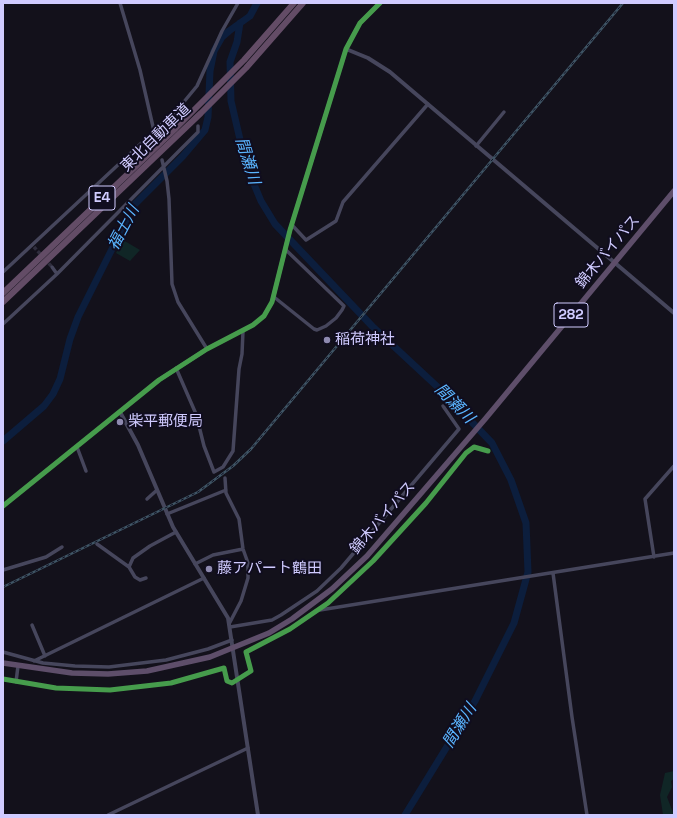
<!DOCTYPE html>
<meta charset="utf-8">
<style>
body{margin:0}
#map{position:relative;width:677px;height:818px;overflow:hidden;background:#13111b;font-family:"Space Grotesk",sans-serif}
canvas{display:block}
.frame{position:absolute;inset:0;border:4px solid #d0cbff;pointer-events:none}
</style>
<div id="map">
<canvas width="677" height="818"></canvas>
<div class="frame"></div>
</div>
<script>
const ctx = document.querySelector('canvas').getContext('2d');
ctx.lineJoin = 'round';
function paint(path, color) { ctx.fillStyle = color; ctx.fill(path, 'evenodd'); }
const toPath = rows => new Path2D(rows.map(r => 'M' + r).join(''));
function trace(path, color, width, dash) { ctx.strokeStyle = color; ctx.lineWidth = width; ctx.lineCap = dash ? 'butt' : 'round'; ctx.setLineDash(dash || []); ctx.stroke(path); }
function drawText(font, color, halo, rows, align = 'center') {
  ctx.font = font + ' "Space Grotesk","Noto Sans JP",sans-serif'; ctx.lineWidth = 4; ctx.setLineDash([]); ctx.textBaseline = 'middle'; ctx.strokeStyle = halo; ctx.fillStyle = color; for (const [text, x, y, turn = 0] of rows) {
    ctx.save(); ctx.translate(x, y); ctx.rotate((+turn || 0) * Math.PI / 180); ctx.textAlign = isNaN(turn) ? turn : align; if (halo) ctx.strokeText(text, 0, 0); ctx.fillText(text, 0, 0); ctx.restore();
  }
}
paint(toPath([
 [123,240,140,250,130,261,116,253],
 [674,771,674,779,671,781,672,787,667,797,674,815,663,815,660,795,665,773]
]), '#102626');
trace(toPath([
 [240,23,237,42,230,62,231,101,246,165,261,201,275,224,372,326,443,392,492,443,511,480,526,523,528,572,514,623,475,701,405,815],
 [3,441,44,406,53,394,60,379,70,339,78,317,134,205,183,156,205,130,208,117,210,71,214,51,222,37,229,31,250,16,257,3]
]), '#0c1e3d', 7);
trace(toPath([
 [154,131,160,143],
 [34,247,52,267],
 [232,683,244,675]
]), '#2f2d3d', 3.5, [3.5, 2]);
trace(toPath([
 [120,3,140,70,154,131],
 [476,146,504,112],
 [162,160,167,181,169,199,172,284,178,302,207,349],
 [292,225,306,240,336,221,343,202,428,104],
 [52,267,57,274],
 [3,272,178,109,197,86,222,31,238,3],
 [274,297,314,329,317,330,326,326,336,318,342,310,344,306,285,249],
 [3,324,57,274,179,151,198,132,198,126],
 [176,368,196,414,204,446,214,472,223,467,233,451,239,369,242,354,243,331],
 [77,447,86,471],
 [225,478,226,493,239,519,243,549,248,563,248,578,241,601,229,624],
 [147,499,157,490],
 [167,514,226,490],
 [97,544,129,567],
 [654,557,645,499,674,466],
 [195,564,213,555,243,549],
 [3,570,46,557,62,547],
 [553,573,572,717,587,815],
 [146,578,140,580,135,577,129,567,133,558,150,546,176,532],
 [320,610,674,553],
 [32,625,45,656],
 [230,627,272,620,281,615,317,591,341,568,459,429,443,406],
 [3,652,43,663,75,666,109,667,166,660,208,649,232,640],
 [34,661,204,578],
 [244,675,251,671,246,652,290,629,328,603,373,561,426,503,466,453,474,447,488,451],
 [3,679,56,688,110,690,171,683,224,668,227,681,232,683],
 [16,682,18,666],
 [108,815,248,748]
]), '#46465c', 3.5);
trace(toPath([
 [346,49,368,58,390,72,674,313],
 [120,412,138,445,173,527,228,618,258,815],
 [3,506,159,380,207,349,253,325,264,316,272,302,290,230,346,49,360,23,380,3]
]), '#46465c', 4);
trace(toPath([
 [3,663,72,673,108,674,147,671,210,657,269,633,292,619,332,589,367,556,486,418,674,191]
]), '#5e4e6a', 5.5);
trace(toPath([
 [3,293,176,128,244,60,294,3],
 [3,302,201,113,246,68,303,3]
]), '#634c66', 6);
const rail = toPath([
 [3,587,198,492,233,466,251,449,623,3]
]);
trace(rail, '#3f5565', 2.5);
trace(rail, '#100d1f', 1, [3]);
trace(toPath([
 [3,506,159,380,207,349,253,325,264,316,272,302,290,230,346,49,360,23,380,3],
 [3,679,56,688,110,690,171,683,224,668,227,681,232,683,251,671,246,652,290,629,328,603,373,561,426,503,466,453,474,447,488,451]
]), '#469c4c', 5);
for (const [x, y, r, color] of [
 [327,340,4,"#8e8aaf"],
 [120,422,4,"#8e8aaf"],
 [209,569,4,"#8e8aaf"]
]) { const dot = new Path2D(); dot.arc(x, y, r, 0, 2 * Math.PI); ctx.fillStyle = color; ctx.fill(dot); trace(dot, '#100d1f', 1.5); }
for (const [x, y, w] of [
 [102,198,26],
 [571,315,34]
]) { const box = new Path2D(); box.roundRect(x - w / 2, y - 12, w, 24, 3); ctx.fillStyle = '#100d1f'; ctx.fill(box); trace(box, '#d0cbff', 1); }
drawText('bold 14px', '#d0cbff', null, [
 ["E4",102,198],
 ["282",571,315]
]);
drawText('15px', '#d0cbff', '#100d1f', [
 ["東北自動車道",156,138,-44],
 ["錦木バイパス",608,252,-50],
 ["錦木バイパス",383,518,-49]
]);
drawText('15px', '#d0cbff', '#100d1f', [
 ["稲荷神社",335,340],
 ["柴平郵便局",128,422],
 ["藤アパート鶴田",217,569]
], 'left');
drawText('italic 16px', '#5ab4fe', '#100d1f', [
 ["間瀬川",247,161,73],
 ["福士川",124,228,-62],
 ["間瀬川",454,404,45],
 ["間瀬川",460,726,-58]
]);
</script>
